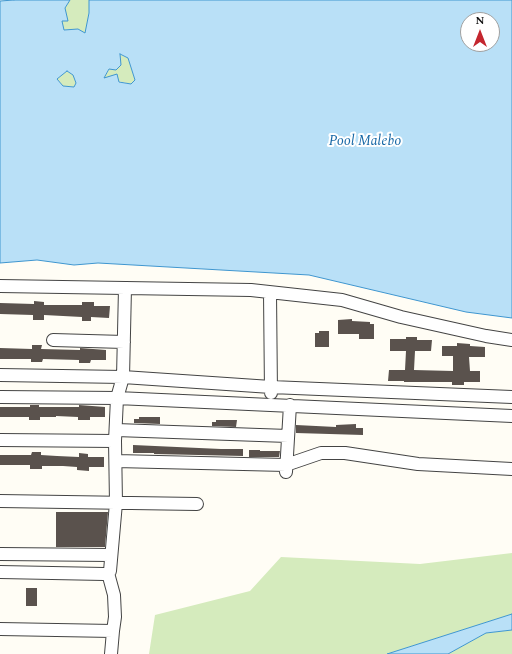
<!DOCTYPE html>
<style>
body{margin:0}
#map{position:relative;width:512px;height:654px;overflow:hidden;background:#fffdf5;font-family:Spectral,serif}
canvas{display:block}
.north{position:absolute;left:460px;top:12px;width:40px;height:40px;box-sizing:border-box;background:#fff;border:1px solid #a0a0a0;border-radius:50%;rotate:0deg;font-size:11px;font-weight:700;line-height:16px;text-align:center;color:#111}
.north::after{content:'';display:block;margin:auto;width:14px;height:18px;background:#c4262e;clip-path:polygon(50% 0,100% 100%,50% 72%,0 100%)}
</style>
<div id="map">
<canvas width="512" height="654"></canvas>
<div class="north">N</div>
</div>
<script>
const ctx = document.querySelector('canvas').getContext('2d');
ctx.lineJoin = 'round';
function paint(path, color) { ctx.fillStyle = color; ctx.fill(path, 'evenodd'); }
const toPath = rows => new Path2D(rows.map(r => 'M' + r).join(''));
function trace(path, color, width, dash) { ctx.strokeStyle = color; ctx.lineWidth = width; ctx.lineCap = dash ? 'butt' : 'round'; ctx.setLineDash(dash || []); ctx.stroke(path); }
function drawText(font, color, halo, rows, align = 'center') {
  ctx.font = font + ' Spectral,serif'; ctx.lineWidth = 4; ctx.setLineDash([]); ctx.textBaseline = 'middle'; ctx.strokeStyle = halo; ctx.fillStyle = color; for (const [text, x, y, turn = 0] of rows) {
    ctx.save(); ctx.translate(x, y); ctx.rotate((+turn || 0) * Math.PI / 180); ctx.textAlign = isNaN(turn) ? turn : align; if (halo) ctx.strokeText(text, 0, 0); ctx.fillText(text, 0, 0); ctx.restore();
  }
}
paint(toPath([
 [70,0,89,0,89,13,86,34,78,29,64,30,61,21,65,8],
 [119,54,128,58,135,80,131,84,104,78],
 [67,71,73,75,76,83,74,87,63,86,57,79],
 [512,553,512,614,387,654,149,654,155,615,250,591,281,557,420,564],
 [512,630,512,654,448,654,486,633]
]), '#d5ebbd');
const water = toPath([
 [14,0,70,0,65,8,68,21,62,21,64,30,78,29,85,33,89,13,89,0,512,0,512,318,466,312,309,275,98,263,74,265,37,260,0,263,0,1,14,0],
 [468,20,492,20,492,44,468,44,468,20],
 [120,54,128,58,135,80,131,84,119,82,117,74,104,78,109,69,116,70,121,65,120,54],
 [67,71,73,75,76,83,74,87,63,86,57,79,67,71],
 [512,614,512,630,486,633,448,654,387,654,512,614]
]);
paint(water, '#b9e0f7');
trace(water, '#3f96cf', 1);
paint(toPath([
 [34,301,44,302,44,305,82,305,82,302,94,302,94,306,110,306,109,318,91,317,91,321,82,321,82,317,44,315,44,320,33,320,33,315,0,314,0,303,34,304],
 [352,319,352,321,370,322,370,324,374,324,374,339,359,339,359,334,338,334,338,320],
 [319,331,329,331,329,347,315,347,315,333,319,333],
 [406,337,417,337,417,340,432,340,431,351,415,351,414,370,453,371,453,356,442,356,442,346,457,346,457,343,470,344,470,346,485,347,485,357,469,357,470,371,480,371,480,382,464,382,464,385,452,385,452,382,404,382,404,381,388,381,389,370,405,370,406,351,390,351,390,339,406,339],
 [32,345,42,345,41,349,80,350,80,348,106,350,106,360,91,360,90,363,79,363,79,360,43,359,42,362,31,362,31,359,0,359,0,348,32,349],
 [30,405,39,405,39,407,79,407,79,405,105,407,105,417,90,417,90,420,78,420,78,417,56,416,56,417,40,417,40,420,29,420,29,417,0,417,0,407,30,407],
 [139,417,160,417,160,424,134,423,134,419,139,419],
 [216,420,237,420,236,427,212,426,212,422,216,422],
 [356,424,356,428,363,428,363,435,296,433,296,425,336,427,336,425],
 [133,445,221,449,243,449,243,456,154,454,154,453,133,453],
 [249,450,260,450,260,451,280,451,279,457,249,457],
 [32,452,41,452,41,455,57,456,79,457,79,453,88,454,88,457,104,457,104,467,89,467,89,471,77,470,77,467,63,466,42,466,42,469,30,469,30,465,0,465,0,455,31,455],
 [56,512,108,512,105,547,56,547],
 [26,588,37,588,37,606,26,606]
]), '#5a524d');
const minor = toPath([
 [0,286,251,290,342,300,401,317,486,336,512,340],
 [270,293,271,393],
 [53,340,124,342],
 [0,375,123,377,271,387,512,397],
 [0,397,117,398,512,416],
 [116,430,288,436],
 [0,440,115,441],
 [116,461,286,465,321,453,345,453,418,464,512,469],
 [286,472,290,405],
 [0,501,197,504],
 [0,554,111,555],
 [0,572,104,574,107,574,110,571,116,503,115,441,117,398,123,377,125,288],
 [0,629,113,631,115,617,114,595,108,573],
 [111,654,113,631]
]);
trace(minor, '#444', 14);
trace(minor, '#fff', 12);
drawText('italic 14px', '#1768a6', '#fff', [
 ["Pool Malebo",365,142]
]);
</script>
